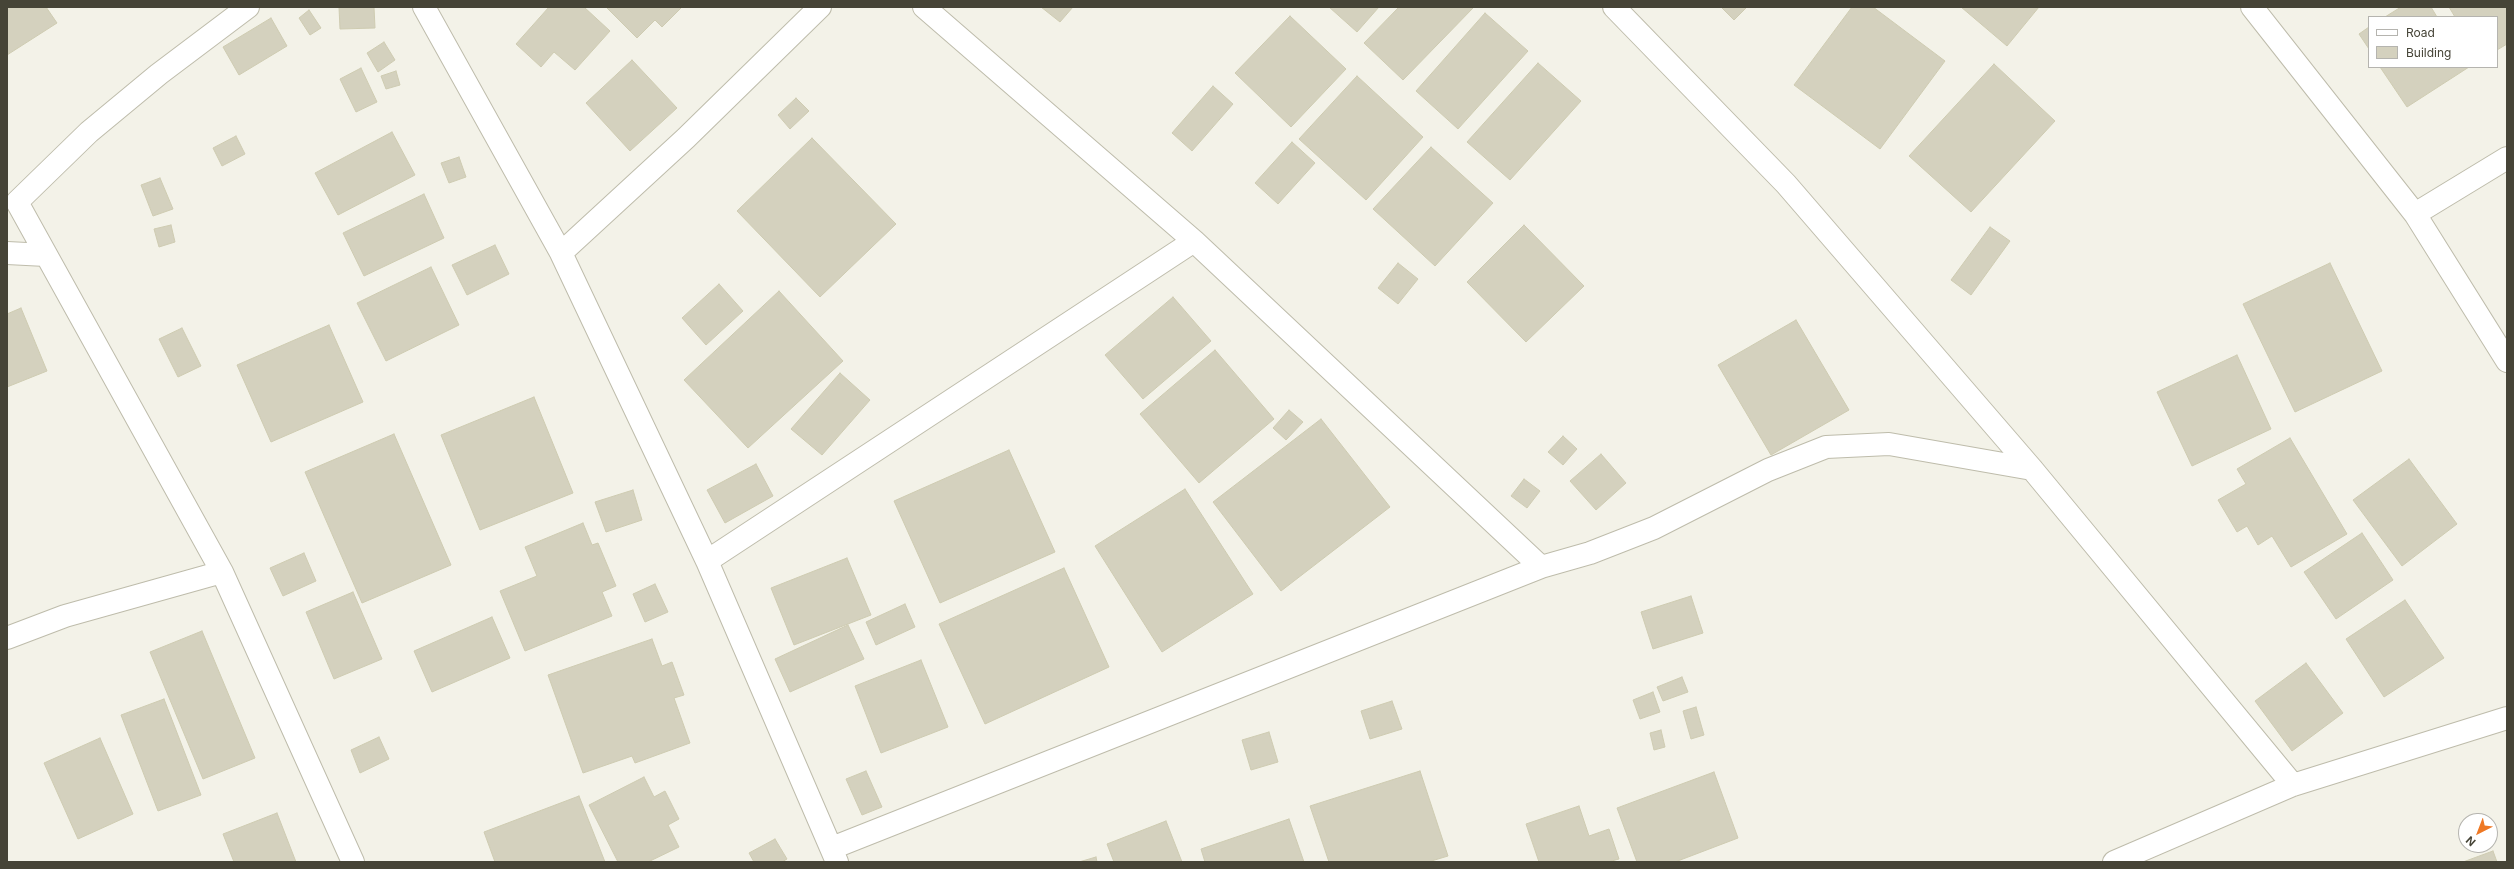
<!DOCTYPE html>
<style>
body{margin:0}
#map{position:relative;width:2514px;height:869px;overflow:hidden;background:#f3f2e8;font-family:Inter,sans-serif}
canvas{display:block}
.frame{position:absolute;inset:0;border:8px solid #464437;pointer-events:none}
.legend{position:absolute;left:2368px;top:16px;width:130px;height:52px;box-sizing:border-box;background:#fff;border:1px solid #b5b4af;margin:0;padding:5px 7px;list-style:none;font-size:12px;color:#464437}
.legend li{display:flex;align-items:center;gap:8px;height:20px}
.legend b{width:20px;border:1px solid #b5b4af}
.north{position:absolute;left:2458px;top:813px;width:40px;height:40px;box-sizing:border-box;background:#fff;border:1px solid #b5b4af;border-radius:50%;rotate:222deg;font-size:11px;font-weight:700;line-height:16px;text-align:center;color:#464437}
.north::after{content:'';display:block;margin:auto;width:14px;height:18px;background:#ee7824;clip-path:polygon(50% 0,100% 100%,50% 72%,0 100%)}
</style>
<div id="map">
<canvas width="2514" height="869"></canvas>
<div class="frame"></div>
<ul class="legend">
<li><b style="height:5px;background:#fff"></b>Road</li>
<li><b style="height:11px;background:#d4d1be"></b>Building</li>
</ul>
<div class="north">N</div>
</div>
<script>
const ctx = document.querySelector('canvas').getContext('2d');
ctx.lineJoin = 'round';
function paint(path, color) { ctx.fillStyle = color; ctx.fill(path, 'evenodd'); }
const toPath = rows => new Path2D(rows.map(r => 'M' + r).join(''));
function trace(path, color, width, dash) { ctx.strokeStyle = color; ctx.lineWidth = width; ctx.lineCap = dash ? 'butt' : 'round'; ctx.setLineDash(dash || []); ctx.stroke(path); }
const building = toPath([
 [7,7,46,7,57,23,7,55,7,7],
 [339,7,374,7,375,28,340,29,339,7],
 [549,7,584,7,610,31,575,70,554,52,541,67,516,44,549,7],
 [606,7,682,7,662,27,655,20,637,38,606,7],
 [1041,7,1073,7,1060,22,1041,7],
 [1329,7,1379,7,1357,32,1329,7],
 [1399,7,1472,7,1473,8,1403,80,1364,43,1399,7],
 [1721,7,1747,7,1734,20,1721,7],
 [1852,7,1873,7,1945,61,1880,149,1794,85,1852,7],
 [1961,7,2039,7,2007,46,1961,7],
 [2401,7,2431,7,2437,17,2385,17,2401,7],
 [2449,7,2507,7,2507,44,2497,50,2497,17,2455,17,2449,7],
 [309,10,321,28,310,35,299,18,309,10],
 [1485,13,1528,51,1458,129,1416,91,1485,13],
 [1290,16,1346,69,1291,127,1235,73,1290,16],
 [271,18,287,46,239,75,223,47,271,18],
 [2369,27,2369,49,2359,34,2369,27],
 [384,42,395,60,378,72,367,53,384,42],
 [632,60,677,108,630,151,586,103,632,60],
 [1538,63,1581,101,1510,180,1467,142,1538,63],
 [1994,64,2055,121,1971,212,1909,156,1994,64],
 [2380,67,2469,67,2407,107,2380,67],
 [361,68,377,102,356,112,340,79,361,68],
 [396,71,400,85,386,89,381,76,396,71],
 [1357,76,1423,137,1366,200,1299,139,1357,76],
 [1213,86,1233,104,1192,151,1172,133,1213,86],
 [796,98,809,111,790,129,778,115,796,98],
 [392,132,415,175,338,215,315,173,392,132],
 [236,136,245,154,222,166,213,148,236,136],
 [812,138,896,224,820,297,737,211,812,138],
 [1292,142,1315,163,1278,204,1255,183,1292,142],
 [1431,147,1493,203,1435,266,1373,209,1431,147],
 [459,157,466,177,449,183,441,163,459,157],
 [160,178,173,209,153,216,141,185,160,178],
 [424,194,444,238,364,276,343,233,424,194],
 [171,225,175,242,159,247,154,229,171,225],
 [1524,225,1584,286,1526,342,1467,282,1524,225],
 [1990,227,2010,241,1971,295,1951,280,1990,227],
 [495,245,509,274,467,295,452,265,495,245],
 [1398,263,1418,279,1398,304,1378,288,1398,263],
 [2330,263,2382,371,2295,412,2243,304,2330,263],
 [431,267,459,325,386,361,357,303,431,267],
 [719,284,743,311,706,345,682,318,719,284],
 [779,291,843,361,748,448,684,380,779,291],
 [1173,297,1211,341,1143,399,1105,355,1173,297],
 [21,308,47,371,7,387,7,314,21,308],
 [1796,320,1849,410,1771,455,1718,365,1796,320],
 [329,325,363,402,271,442,237,365,329,325],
 [182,328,201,366,178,377,159,339,182,328],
 [1215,350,1274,419,1199,483,1140,414,1215,350],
 [2237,355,2271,429,2192,466,2157,392,2237,355],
 [840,373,870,400,822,455,791,429,840,373],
 [534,397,573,493,480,530,441,435,534,397],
 [1289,410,1303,422,1286,440,1273,428,1289,410],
 [1321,419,1390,507,1281,591,1213,502,1321,419],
 [394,434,451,565,362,603,305,472,394,434],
 [1563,436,1577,449,1563,465,1548,452,1563,436],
 [2290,438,2347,534,2291,567,2272,536,2258,545,2247,526,2237,532,2218,500,2246,484,2237,469,2290,438],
 [1009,450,1055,552,940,603,894,501,1009,450],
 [1601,454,1626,483,1596,510,1570,481,1601,454],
 [2409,459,2457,524,2402,566,2353,500,2409,459],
 [756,464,773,496,725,523,707,490,756,464],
 [1524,479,1540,491,1527,508,1511,496,1524,479],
 [1185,489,1253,594,1162,652,1095,546,1185,489],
 [633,490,642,520,606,532,595,502,633,490],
 [583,523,592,545,598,543,616,586,602,592,612,616,525,651,500,591,537,576,525,547,583,523],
 [2362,533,2393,580,2336,619,2304,572,2362,533],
 [304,553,316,581,283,596,270,568,304,553],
 [847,558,871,615,794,645,771,588,847,558],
 [1064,568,1109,667,985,724,939,624,1064,568],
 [655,584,668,612,645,622,633,594,655,584],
 [353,592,382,659,334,679,306,612,353,592],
 [1691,596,1703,633,1653,649,1641,612,1691,596],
 [2405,600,2444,658,2384,697,2346,639,2405,600],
 [905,604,915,627,876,645,866,622,905,604],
 [492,617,510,658,432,692,414,651,492,617],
 [848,625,864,659,790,692,775,659,848,625],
 [202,631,255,758,203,779,150,652,202,631],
 [652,639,662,666,672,662,684,695,674,698,690,743,635,763,632,756,583,773,548,675,652,639],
 [921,660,948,727,881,753,855,686,921,660],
 [2306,663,2343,713,2292,751,2255,701,2306,663],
 [1682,677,1688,692,1663,701,1657,687,1682,677],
 [1653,692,1660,712,1640,719,1633,700,1653,692],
 [164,699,201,795,158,811,121,715,164,699],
 [1392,701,1402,729,1370,739,1361,711,1392,701],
 [1696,707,1704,735,1691,739,1683,711,1696,707],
 [1661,730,1665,747,1654,750,1650,733,1661,730],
 [1269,732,1278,762,1251,770,1242,740,1269,732],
 [379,737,389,759,360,773,351,750,379,737],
 [100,738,133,814,78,839,44,763,100,738],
 [866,771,882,807,862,815,846,779,866,771],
 [1420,771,1448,856,1428,862,1329,862,1310,806,1420,771],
 [1714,772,1738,838,1675,862,1637,862,1617,808,1714,772],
 [644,777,654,797,665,791,679,819,668,825,679,847,648,862,618,862,589,805,644,777],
 [579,796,605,862,495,862,484,832,579,796],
 [1579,806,1589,836,1609,829,1619,859,1608,862,1539,862,1526,824,1579,806],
 [277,813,296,862,234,862,223,834,277,813],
 [1289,819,1304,862,1205,862,1201,849,1289,819],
 [1166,821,1182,862,1114,862,1107,844,1166,821],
 [775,839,787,859,782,862,754,862,749,853,775,839],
 [2493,851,2497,862,2463,862,2493,851],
 [1096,857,1097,862,1079,862,1096,857]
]);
paint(building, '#d4d1be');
trace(building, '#cecbb1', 1);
const minor = toPath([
 [248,7,159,74,89,132,17,202,222,572,353,862],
 [424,7,561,253,707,561,837,862],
 [924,7,1194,241,1541,567],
 [1614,7,1786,184,2032,469,2293,785],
 [2252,7,2415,214,2507,361],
 [2415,214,2507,158],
 [7,253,46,255],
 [561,253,686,138,820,7],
 [707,561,1194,241],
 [7,638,65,616,222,572],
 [832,848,1541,567,1590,553,1654,528,1768,470,1826,447,1889,444,2032,469],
 [2114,862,2293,785,2507,718]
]);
trace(minor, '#bebcab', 24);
trace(minor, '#fff', 22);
</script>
